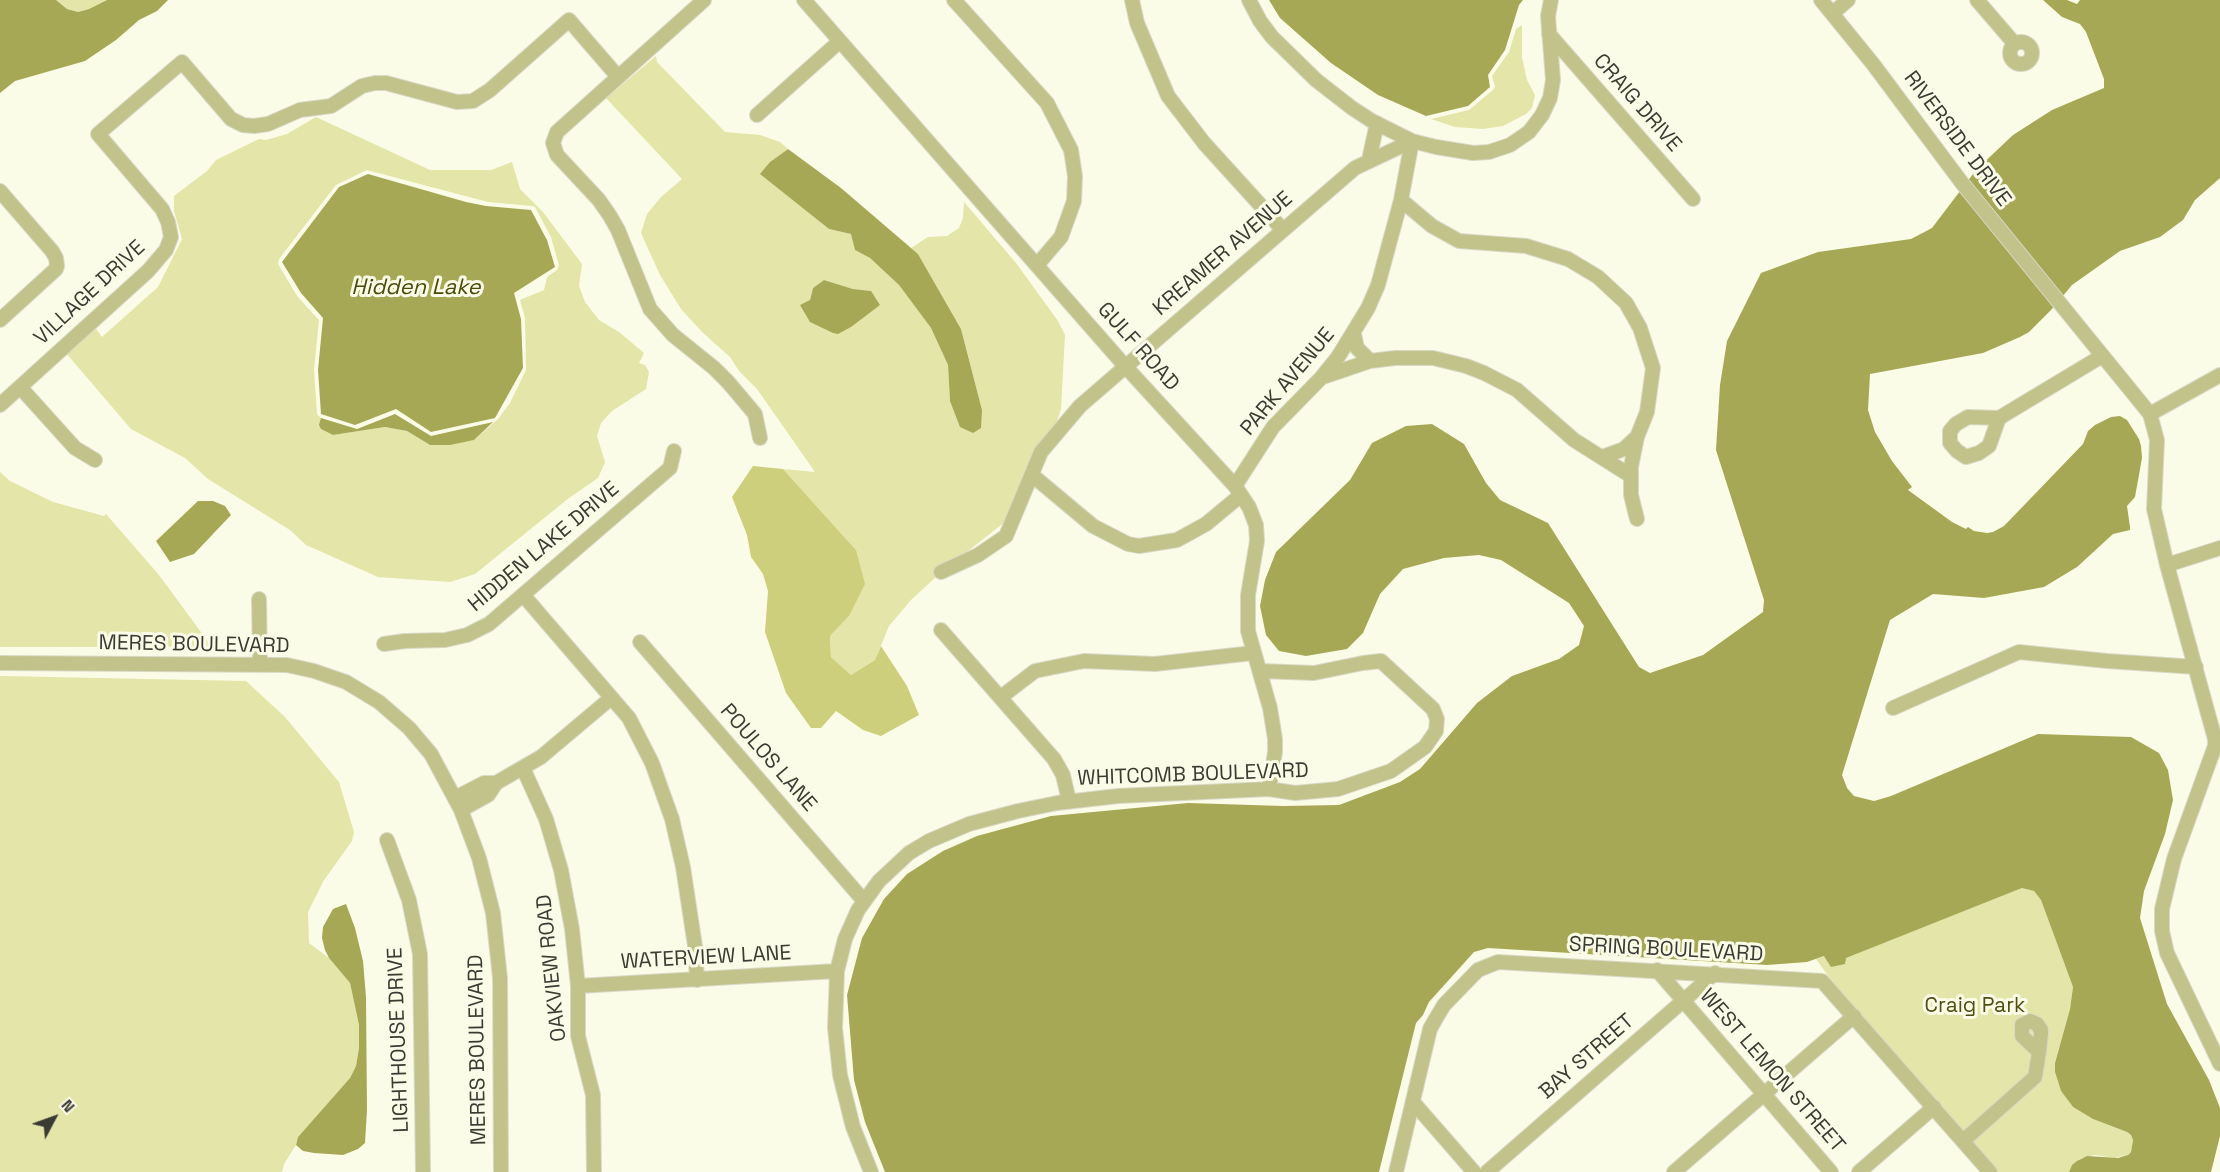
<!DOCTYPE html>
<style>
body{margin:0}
#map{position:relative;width:2220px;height:1172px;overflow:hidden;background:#fbfce7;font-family:"Space Grotesk",sans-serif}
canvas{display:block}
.north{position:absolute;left:24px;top:1088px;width:60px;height:60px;-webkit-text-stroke:4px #fbfce7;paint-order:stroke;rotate:49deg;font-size:16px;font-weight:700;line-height:24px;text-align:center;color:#3b3b33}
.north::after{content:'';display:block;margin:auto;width:21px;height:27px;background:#3b3b33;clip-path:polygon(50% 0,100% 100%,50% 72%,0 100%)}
</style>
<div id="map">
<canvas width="2220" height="1172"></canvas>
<div class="north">N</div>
</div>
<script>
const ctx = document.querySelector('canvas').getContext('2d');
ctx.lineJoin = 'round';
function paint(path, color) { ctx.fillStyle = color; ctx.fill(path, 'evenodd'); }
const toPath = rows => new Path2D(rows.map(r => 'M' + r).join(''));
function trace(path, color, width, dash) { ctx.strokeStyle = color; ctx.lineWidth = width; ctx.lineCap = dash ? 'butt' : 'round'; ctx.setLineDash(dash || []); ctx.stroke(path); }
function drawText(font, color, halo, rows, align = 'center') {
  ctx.font = font + ' "Space Grotesk",sans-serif'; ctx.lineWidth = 6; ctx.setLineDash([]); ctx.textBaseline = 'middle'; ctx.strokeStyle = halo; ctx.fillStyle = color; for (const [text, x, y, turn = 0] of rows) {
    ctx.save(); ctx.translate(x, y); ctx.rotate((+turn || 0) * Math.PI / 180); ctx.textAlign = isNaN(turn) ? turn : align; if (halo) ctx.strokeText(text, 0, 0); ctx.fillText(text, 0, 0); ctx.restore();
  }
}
paint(toPath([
 [56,0,107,0,89,9,78,12,67,9],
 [1522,25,1522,57,1527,80,1535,95,1532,108,1526,114,1503,126,1483,129,1455,127,1431,119,1469,110,1493,90,1495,87,1492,76,1509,52,1516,29],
 [656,56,657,62,725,132,760,135,780,142,788,149,770,162,761,174,829,229,852,234,855,250,870,258,899,285,931,328,948,365,950,401,982,410,961,329,918,254,911,248,928,237,947,236,959,228,963,218,964,202,1016,263,1058,321,1065,335,1061,409,1056,424,1010,518,958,559,935,569,937,576,911,600,889,626,875,660,851,675,831,657,830,636,849,616,856,550,783,469,815,472,757,389,739,371,730,357,702,332,681,309,660,275,641,233,647,214,661,197,682,179,606,98],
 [824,280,853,289,871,291,810,300,813,288],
 [316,117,430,170,491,170,512,162,520,189,543,212,582,264,579,286,585,302,599,320,619,332,644,353,639,363,645,365,649,372,646,389,612,411,601,423,597,436,605,462,598,478,569,498,475,574,450,582,378,577,306,545,290,530,208,479,185,458,131,429,66,353,94,326,102,337,158,287,182,239,174,211,174,196,207,171,216,160,259,139,266,140,287,134],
 [367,170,488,202,532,206,535,207,551,237,559,265,557,270,547,277,544,290,520,300,525,318,526,370,510,403,498,419,474,440,430,445,407,431,385,427,333,435,321,429,321,418,317,414,314,370,319,320,297,296,278,264,279,259,336,185],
 [0,472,10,481,53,502,104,516,106,514,159,575,212,647,0,647],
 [0,676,246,681,285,717,339,782,354,832,352,841,324,880,308,912,309,943,329,958,350,983,359,1025,359,1048,356,1066,350,1078,298,1137,296,1145,284,1164,282,1172,0,1172],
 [2022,888,2034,891,2041,900,2073,987,2070,1009,2055,1063,2055,1072,2061,1091,2073,1107,2093,1119,2127,1132,2131,1135,2133,1140,2131,1152,2128,1155,2114,1158,2095,1155,2082,1158,2072,1165,2069,1172,1998,1172,1839,991,1816,959,1825,956,1845,958]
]), '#e3e5a9');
paint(toPath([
 [753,466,783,469,856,550,865,584,849,616,830,636,831,657,851,675,875,660,881,646,907,686,919,715,881,736,863,730,836,711,821,728,811,728,786,693,765,632,768,591,763,574,751,557,747,535,732,497]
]), '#cecf7c');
paint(toPath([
 [0,0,56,0,67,9,78,12,89,9,107,0,168,0,157,11,139,20,116,40,85,61,15,81,0,93],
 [1269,0,1523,0,1519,5,1505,50,1488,75,1490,87,1468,106,1426,116,1378,95,1331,63,1280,18],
 [2043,0,2067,0,2077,4,2080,0,2220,0,2220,178,2195,200,2183,220,2160,237,2120,251,2072,285,2051,310,2029,332,2020,337,1983,353,1870,374,1868,410,1875,432,1892,461,1912,487,1908,490,1952,522,1966,529,1968,527,1974,531,1987,533,1993,532,2004,526,2083,444,2088,431,2095,425,2111,417,2120,416,2127,420,2139,439,2141,446,2142,458,2135,497,2127,506,2130,527,2130,530,2113,534,2077,567,2044,587,1984,598,1933,594,1890,620,1842,775,1847,788,1854,796,1874,801,1891,796,2038,734,2131,737,2159,753,2168,770,2173,800,2165,834,2144,891,2140,918,2167,1004,2209,1080,2220,1108,2220,1136,2211,1172,2069,1172,2072,1165,2077,1161,2087,1156,2118,1158,2128,1155,2131,1152,2133,1140,2131,1135,2127,1132,2093,1119,2073,1107,2061,1091,2055,1072,2055,1063,2070,1009,2073,987,2041,900,2034,891,2022,888,1846,958,1845,964,1831,967,1824,956,1807,962,1767,965,1488,948,1474,952,1429,1002,1423,1015,1416,1023,1379,1172,885,1172,865,1122,854,1080,847,995,862,938,884,899,907,874,943,851,977,836,1051,816,1188,803,1283,806,1339,805,1400,782,1420,769,1477,703,1512,676,1559,659,1579,645,1584,626,1569,603,1501,560,1479,555,1444,558,1403,569,1380,594,1363,633,1347,649,1306,656,1279,651,1266,635,1260,606,1265,580,1276,552,1350,480,1372,443,1406,426,1432,424,1464,444,1486,483,1500,500,1548,523,1639,667,1650,673,1703,655,1763,612,1764,600,1716,450,1720,385,1727,341,1761,273,1818,252,1911,239,1932,228,1976,170,2013,135,2052,110,2104,88,2104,79,2086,32,2080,24,2062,17],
 [788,149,841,188,918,254,961,329,982,410,981,428,973,433,960,427,950,401,948,365,931,328,899,285,870,258,855,250,851,234,829,229,760,174,770,162],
 [368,174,466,202,486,206,531,210,547,240,555,267,514,293,521,319,523,368,495,418,431,432,396,409,355,425,321,414,318,370,323,318,301,293,282,262,339,187],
 [824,280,853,289,871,291,880,305,851,327,838,334,833,333,810,322,800,305,810,300,813,288],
 [395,414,431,436,493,422,474,440,450,445,430,445,407,431,385,427,333,435,321,429,319,425,321,418,357,429],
 [198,501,213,501,225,506,231,515,194,554,170,562,156,541],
 [346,904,355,928,363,961,366,997,367,1110,365,1143,358,1149,343,1155,314,1153,303,1151,296,1145,298,1137,350,1078,356,1066,359,1048,359,1025,350,983,329,958,325,950,322,938,323,927,333,909]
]), '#a7a856');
const minor = toPath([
 [704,0,557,132,553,143,557,155,599,200,610,216,618,230,650,309,673,335,714,368,728,382,755,414,760,438],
 [804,0,1125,366,1235,486,1249,507,1256,525,1257,541,1248,595,1248,631,1270,708,1275,739,1275,752,1269,789],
 [954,0,1047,103,1071,150,1075,176,1074,201,1061,237,1037,265],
 [1132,0,1137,23,1168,96,1204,143,1283,230],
 [1249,0,1260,21,1272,37,1316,80,1352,108,1372,121,1412,141,1436,147,1473,153,1489,152,1510,145,1529,132,1542,115,1550,98,1553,80,1548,16,1551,0],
 [1821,0,1873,64,1962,183,2150,414,2157,440,2154,509,2167,565,2215,739,2215,746,2174,859,2162,909,2162,931,2167,953,2220,1064],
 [1977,0,2014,43],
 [1833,13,1848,0],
 [1549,34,1693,199],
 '2010 53a11 11 0 1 1 22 0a11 11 0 1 1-22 0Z',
 [757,115,840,41],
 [1369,160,1377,123],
 [0,191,52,251,56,258,57,266,56,269,0,320],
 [1401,200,1432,226,1459,241,1526,246,1568,259,1598,277,1626,303,1640,328,1653,368,1647,412,1637,437,1631,467,1631,495,1637,519],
 [1354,334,1357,348,1370,361],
 [1323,377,1370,361,1395,358,1433,358,1466,366,1484,373,1517,390,1574,440,1631,476],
 [20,387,75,448,95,460],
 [0,405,148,271,166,250,171,237,168,222,162,209,98,134,182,62,231,119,243,125,254,126,268,124,300,110,331,106,362,86,375,83,386,83,457,102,473,101,490,90,569,20,613,71],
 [2150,414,2220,375],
 [1999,418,1989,446,1979,453,1966,457,1957,451,1950,443,1950,431,1956,424,1968,417,1999,418,2102,356],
 [1602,457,1624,449,1637,437],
 [1032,475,1093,526,1128,544,1139,546,1177,540,1206,524,1241,495],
 [1235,486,1273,427,1321,378,1338,357,1368,308,1378,285,1401,200,1412,141],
 [2167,565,2220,548],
 [941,572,978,555,1006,536,1041,452,1080,406,1355,168,1412,141],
 [524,596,629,718,652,763,672,819,683,867,695,946,697,980],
 [259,599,260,664],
 [941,630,1054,759,1063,775,1069,801],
 [640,642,864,901],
 [384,644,405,641,445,640,467,635,489,624,670,468,674,451],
 [0,663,287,665,314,671,346,682,379,702,409,728,431,754,461,810,479,858,493,913,500,978,501,1172],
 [1001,697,1035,671,1084,661,1155,664,1253,653],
 [1893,708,2019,652,2107,661,2196,667],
 [523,768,546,819,561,870,572,929,578,986,578,1036,593,1095,594,1172],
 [496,783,541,757,611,698],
 [455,798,484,783,496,783,488,795,461,810],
 [387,840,409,900,420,954,423,1172],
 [1657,970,1831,1172],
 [578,986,837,971],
 [1413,1102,1474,1172],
 [1963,1141,2035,1077,2039,1052,2041,1034,2041,1030,2037,1024,2030,1021,2022,1025,2022,1036,2039,1052],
 [871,1172,853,1127,840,1075,835,1028,837,971,845,939,858,910,879,881,909,853,929,841,969,824,1018,811,1057,803,1118,796,1269,789,1295,793,1338,789,1391,771,1425,747,1436,731,1437,719,1433,709,1381,661,1363,663,1314,673,1260,671],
 [1396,1172,1430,1029,1435,1020,1444,1005,1478,970,1498,962,1822,981,1990,1172],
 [1487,1172,1715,973],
 [1674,1172,1854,1016],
 [1859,1172,1934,1107]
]);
trace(minor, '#d8d9c7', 16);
trace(minor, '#c2c38b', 14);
drawText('21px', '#3b3b33', '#fbfce7', [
 ["CRAIG DRIVE",1637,103,49],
 ["RIVERSIDE DRIVE",1957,139,53],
 ["KREAMER AVENUE",1223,254,-41],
 ["VILLAGE DRIVE",90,293,-43],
 ["GULF ROAD",1138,347,48],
 ["PARK AVENUE",1288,382,-50],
 ["HIDDEN LAKE DRIVE",544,547,-40],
 ["MERES BOULEVARD",194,645,1],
 ["POULOS LANE",768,758,49],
 ["WHITCOMB BOULEVARD",1193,775,-2],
 ["SPRING BOULEVARD",1666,950,3],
 ["WATERVIEW LANE",706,958,-3],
 ["OAKVIEW ROAD",552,968,-96],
 ["LIGHTHOUSE DRIVE",399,1040,-92],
 ["MERES BOULEVARD",478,1050,-91],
 ["BAY STREET",1587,1057,-41],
 ["WEST LEMON STREET",1772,1071,49]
]);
drawText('21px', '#4f4f11', '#fbfce7', [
 ["Craig Park",1975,1006]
]);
drawText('italic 22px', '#4a4a09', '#fbfce7', [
 ["Hidden Lake",416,288]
]);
</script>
